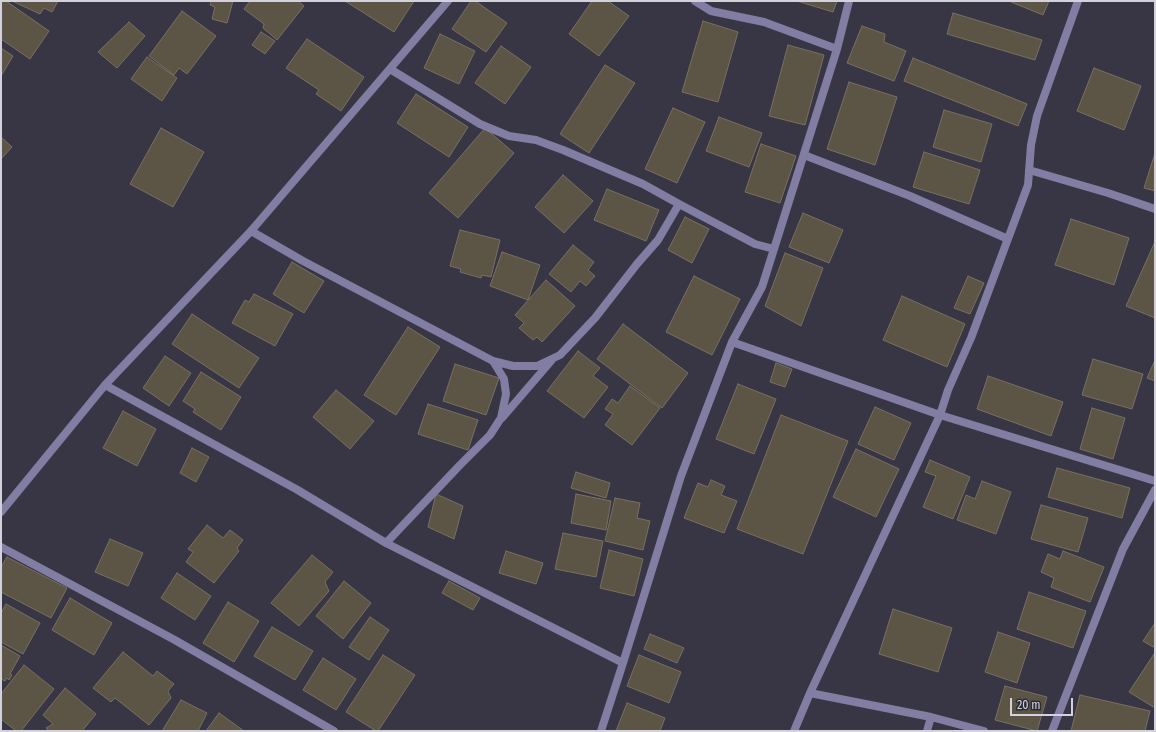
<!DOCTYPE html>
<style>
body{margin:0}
#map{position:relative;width:1156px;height:732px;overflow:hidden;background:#383644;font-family:"Fira Sans Condensed",sans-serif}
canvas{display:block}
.frame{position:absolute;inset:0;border:2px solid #d3d2dc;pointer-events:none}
.scale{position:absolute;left:1010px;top:698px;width:63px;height:18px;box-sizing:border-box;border:2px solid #d3d2dc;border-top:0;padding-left:5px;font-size:12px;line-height:14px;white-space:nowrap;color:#d3d2dc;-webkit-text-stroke:3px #2d2c3a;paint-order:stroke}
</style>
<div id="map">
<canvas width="1156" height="732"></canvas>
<div class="frame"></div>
<div class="scale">20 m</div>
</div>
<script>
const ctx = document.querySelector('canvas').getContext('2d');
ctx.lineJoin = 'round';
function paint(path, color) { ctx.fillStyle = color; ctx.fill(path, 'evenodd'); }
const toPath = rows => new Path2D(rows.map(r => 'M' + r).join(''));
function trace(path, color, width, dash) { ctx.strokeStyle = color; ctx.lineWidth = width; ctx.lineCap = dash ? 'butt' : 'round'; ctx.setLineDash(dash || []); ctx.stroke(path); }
const building = toPath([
 [1,1,6,1,49,31,30,59,1,39,1,1],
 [12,1,58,1,52,12,44,8,40,14,12,1],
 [211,1,233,1,227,23,212,19,215,7,210,5,211,1],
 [250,1,298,1,304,6,277,40,263,28,264,24,244,9,250,1],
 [345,1,414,1,394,32,345,1],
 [471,1,475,1,507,23,486,52,452,29,471,1],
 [592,1,608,1,629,16,599,56,569,34,592,1],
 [797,1,837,1,833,12,797,1],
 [1011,1,1049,1,1043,15,1011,2,1011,1],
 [182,11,216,36,187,74,179,68,174,75,149,56,182,11],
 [953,13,1042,40,1035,60,947,34,953,13],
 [703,21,738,32,718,102,682,92,703,21],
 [129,22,145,36,117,68,98,52,129,22],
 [862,26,885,34,884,42,906,51,894,81,847,63,862,26],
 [261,32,275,41,265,54,252,45,261,32],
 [440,34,475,51,459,84,424,68,440,34],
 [307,39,364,77,341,111,316,94,319,90,286,68,307,39],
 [788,45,824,55,805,125,769,116,788,45],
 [501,46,531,67,505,104,475,83,501,46],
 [1,48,13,56,1,76,1,48],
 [147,57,177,78,162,101,131,79,147,57],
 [913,58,1027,104,1018,126,904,81,913,58],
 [605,65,635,83,589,153,560,134,605,65],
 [1094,68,1141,86,1124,130,1077,111,1094,68],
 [849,82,897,97,875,165,827,149,849,82],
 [416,94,468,127,449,157,397,123,416,94],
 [673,108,705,122,677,183,645,169,673,108],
 [944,110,992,124,981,162,933,147,944,110],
 [719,117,762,133,749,167,706,151,719,117],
 [161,128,204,152,173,207,130,184,161,128],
 [485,128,514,153,458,218,429,193,485,128],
 [1,137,12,147,1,159,1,137],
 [761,144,796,156,780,203,745,192,761,144],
 [924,152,980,170,969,204,913,187,924,152],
 [1155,153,1155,191,1144,188,1155,153],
 [563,175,593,201,564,233,535,207,563,175],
 [607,189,659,210,646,241,594,220,607,189],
 [803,213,843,230,829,263,789,247,803,213],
 [685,217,709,229,692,263,668,250,685,217],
 [1071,219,1129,238,1114,285,1055,265,1071,219],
 [460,230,500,240,491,277,482,275,481,278,460,272,461,269,450,266,460,230],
 [1154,244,1155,245,1155,318,1126,306,1154,244],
 [573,245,594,262,588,270,595,276,586,286,580,281,571,292,549,274,573,245],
 [502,252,540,265,528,300,490,286,502,252],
 [785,253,823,268,801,326,765,306,785,253],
 [292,262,324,281,304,313,273,294,292,262],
 [694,276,740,299,712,355,666,332,694,276],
 [968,276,984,283,970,314,954,308,968,276],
 [546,280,575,306,542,342,537,337,533,340,519,328,524,323,515,315,546,280],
 [254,294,293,314,275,346,232,323,245,300,249,302,254,294],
 [902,296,965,324,947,367,883,340,902,296],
 [192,314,259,358,239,388,172,344,192,314],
 [623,324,688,373,662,408,597,359,623,324],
 [408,327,440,347,396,415,364,395,408,327],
 [578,351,600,368,593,376,608,387,584,418,547,391,578,351],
 [165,356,191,373,169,406,143,388,165,356],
 [1093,359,1143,374,1132,409,1082,395,1093,359],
 [1155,360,1155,381,1147,378,1155,360],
 [776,363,792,369,785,387,770,382,776,363],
 [455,364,499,378,486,415,443,401,455,364],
 [201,372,241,397,221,430,193,412,195,409,183,401,201,372],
 [988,376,1063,402,1051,436,977,409,988,376],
 [738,384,776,399,754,454,716,439,738,384],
 [630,386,660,408,632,445,605,425,613,414,605,409,612,399,618,403,630,386],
 [336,390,374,421,350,449,313,417,336,390],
 [428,404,478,420,468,450,418,434,428,404],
 [875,407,911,423,894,460,858,444,875,407],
 [1092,408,1125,418,1113,459,1080,449,1092,408],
 [123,411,156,429,137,466,103,448,123,411],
 [781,415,848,441,803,554,737,529,781,415],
 [192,448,209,457,196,482,180,473,192,448],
 [856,449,899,469,876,517,833,497,856,449],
 [930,460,970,477,953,519,923,507,936,476,925,472,930,460],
 [1057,468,1130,488,1122,518,1048,497,1057,468],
 [576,472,610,483,606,498,571,488,576,472],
 [711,480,725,486,721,495,737,501,724,533,684,518,698,483,708,487,711,480],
 [982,481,1011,492,996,534,957,520,966,495,975,499,982,481],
 [436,494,463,506,454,539,428,527,436,494],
 [576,494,611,501,606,530,571,523,576,494],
 [615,498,640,503,637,518,650,521,643,550,605,541,615,498],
 [1041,505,1088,518,1078,552,1031,539,1041,505],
 [207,525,223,538,230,530,243,540,237,548,239,551,214,583,186,562,193,552,188,549,207,525],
 [563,533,603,541,596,577,555,569,563,533],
 [110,539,143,553,128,586,95,572,110,539],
 [609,550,643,559,634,596,600,588,609,550],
 [506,551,543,563,536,584,499,573,506,551],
 [1063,551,1104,567,1090,602,1051,587,1054,578,1041,572,1048,554,1060,559,1063,551],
 [312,555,333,572,325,582,329,591,299,626,271,603,312,555],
 [7,557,67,588,51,618,1,592,1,567,7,557],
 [177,573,211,596,195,620,161,598,177,573],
 [344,581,371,603,343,639,316,616,344,581],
 [449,581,480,598,473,610,442,593,449,581],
 [1029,592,1086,611,1073,648,1017,629,1029,592],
 [70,598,112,623,94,655,52,630,70,598],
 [228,602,259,621,234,662,203,643,228,602],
 [6,604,40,623,23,654,1,642,1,613,6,604],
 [893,609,952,628,938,672,879,654,893,609],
 [370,617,389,630,369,660,349,647,370,617],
 [1155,623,1155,648,1143,641,1155,623],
 [272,627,313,651,295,680,254,656,272,627],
 [998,632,1030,643,1017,683,985,672,998,632],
 [650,634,684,648,677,663,644,649,650,634],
 [1,645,20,656,10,674,12,675,9,680,7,678,5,681,1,679,1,645],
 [123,652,153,676,157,671,174,684,168,691,171,698,149,725,115,698,111,702,93,688,123,652],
 [1154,654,1155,654,1155,708,1129,692,1154,654],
 [383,655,415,675,378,731,376,731,346,712,383,655],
 [639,655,681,672,669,703,627,686,639,655],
 [323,658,356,679,336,710,303,690,323,658],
 [24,665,54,689,21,731,16,731,1,719,1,694,24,665],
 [1005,686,1047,697,1037,731,995,720,1005,686],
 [65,688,96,714,82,731,49,731,46,728,53,724,43,715,65,688],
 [1080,695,1150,711,1145,731,1071,731,1080,695],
 [181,700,207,713,198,731,162,731,181,700],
 [627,703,665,718,660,731,616,731,627,703],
 [219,713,244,731,206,731,219,713]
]);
paint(building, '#5c5445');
trace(building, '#787061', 1);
trace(toPath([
 [695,1,711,11,764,22,837,49],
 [390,69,480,124,509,136,536,140,563,150,643,184,679,204],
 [804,155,910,196,1008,239],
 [1029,170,1108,193,1155,209],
 [251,231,303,261,493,361,513,366,537,366,560,355,595,318,637,264,658,240,679,204,755,244,774,249],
 [732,342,940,415,1155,481],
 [105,385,296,489,386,543,623,663],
 [502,418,551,361],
 [1,512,105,385,251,231,448,1],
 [386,543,460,465,490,435,501,418,506,394,504,379,493,361],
 [1,547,173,639,334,731],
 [810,693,931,717,984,731],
 [601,731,623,663,681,476,732,342,762,287,837,49,849,1],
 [794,731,810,693,940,415,948,390,971,338,1028,185,1031,145,1037,116,1078,1],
 [927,731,931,717],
 [1052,731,1123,549,1155,490]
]), '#827da2', 8);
</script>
